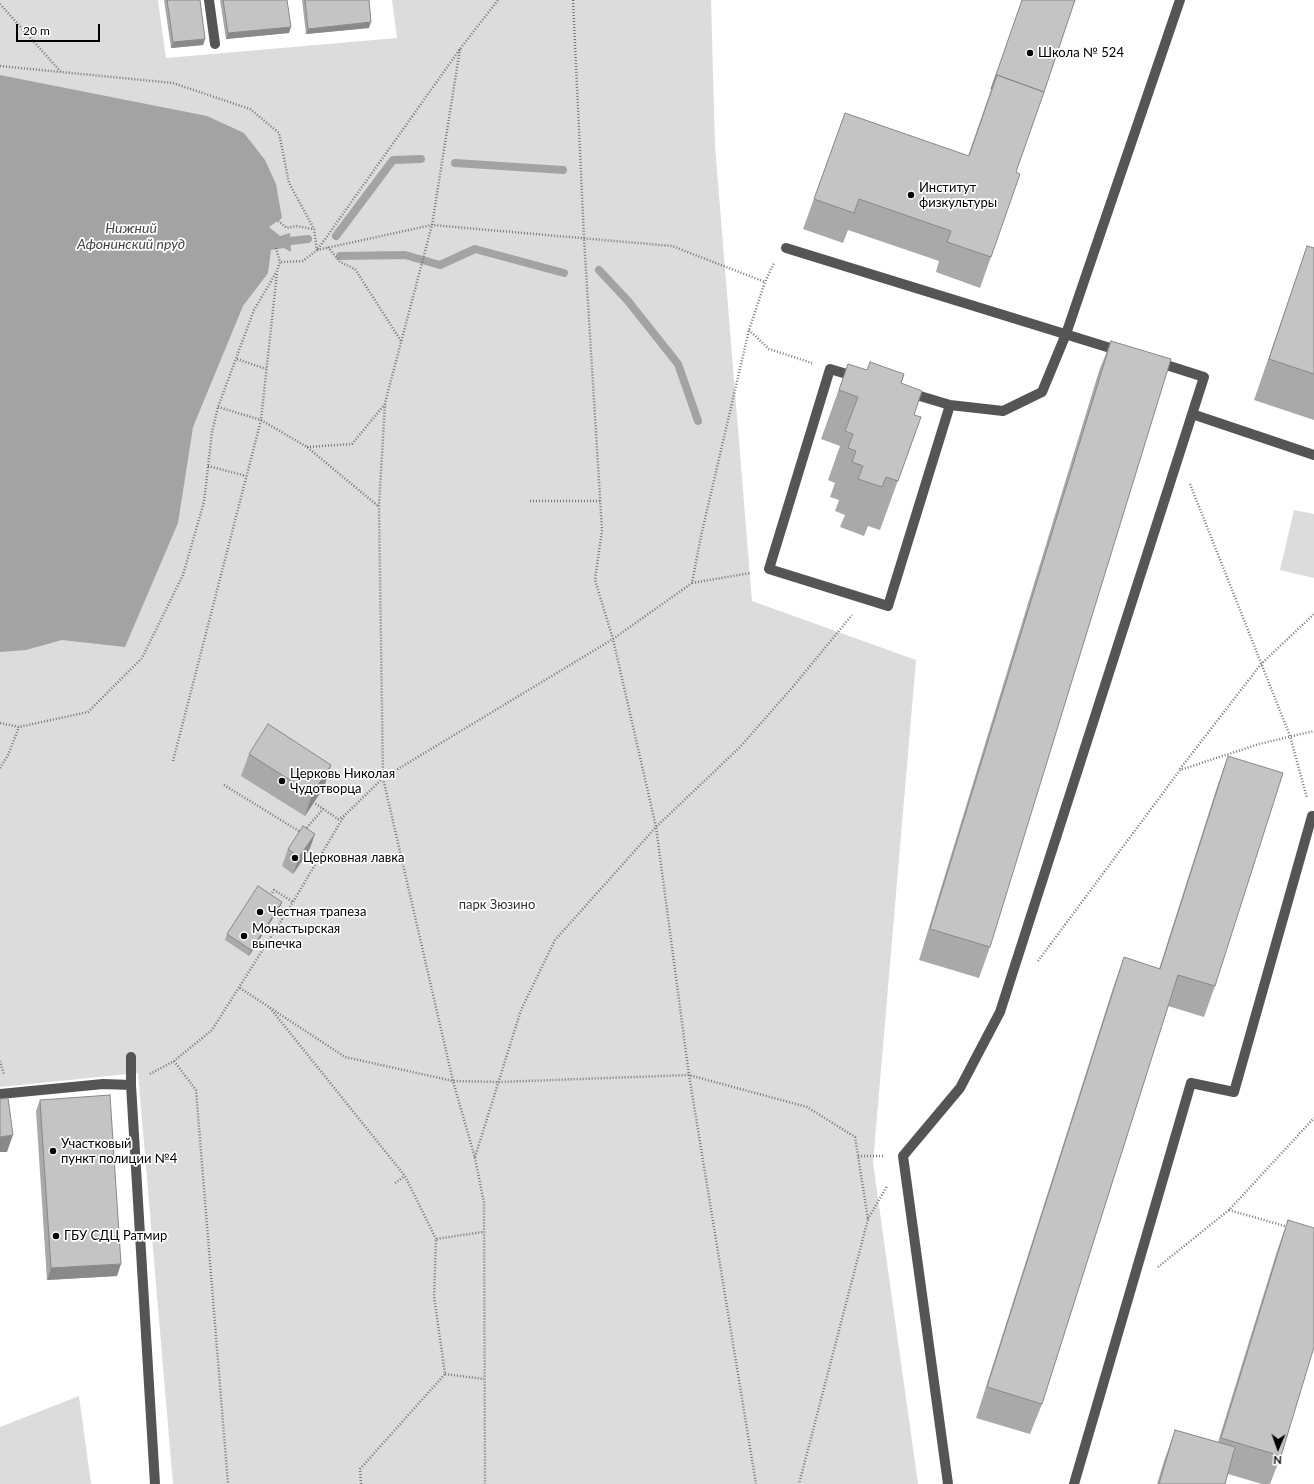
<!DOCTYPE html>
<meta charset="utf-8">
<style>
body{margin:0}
#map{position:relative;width:1314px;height:1484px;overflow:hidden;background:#fff;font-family:Lato,sans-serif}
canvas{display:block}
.north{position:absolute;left:1258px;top:1428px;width:40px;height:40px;-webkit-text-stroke:3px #fff;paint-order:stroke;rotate:182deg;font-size:11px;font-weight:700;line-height:16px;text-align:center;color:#000}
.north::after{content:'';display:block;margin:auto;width:14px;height:18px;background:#000;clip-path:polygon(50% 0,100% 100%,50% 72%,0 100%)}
.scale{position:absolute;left:16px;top:24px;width:84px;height:18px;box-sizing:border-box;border:2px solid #000;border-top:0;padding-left:5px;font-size:12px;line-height:14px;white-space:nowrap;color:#000;-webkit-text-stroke:3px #fff;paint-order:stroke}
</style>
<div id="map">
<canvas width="1314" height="1484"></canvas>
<div class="north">N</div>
<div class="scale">20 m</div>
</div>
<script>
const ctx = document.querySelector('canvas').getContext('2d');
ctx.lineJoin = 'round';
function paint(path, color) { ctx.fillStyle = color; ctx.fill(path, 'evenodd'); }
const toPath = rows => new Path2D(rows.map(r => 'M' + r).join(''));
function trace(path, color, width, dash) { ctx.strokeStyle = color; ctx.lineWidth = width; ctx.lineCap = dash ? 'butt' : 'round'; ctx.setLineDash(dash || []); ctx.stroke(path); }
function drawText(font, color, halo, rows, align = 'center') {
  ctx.font = font + ' Lato,sans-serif'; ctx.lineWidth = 3.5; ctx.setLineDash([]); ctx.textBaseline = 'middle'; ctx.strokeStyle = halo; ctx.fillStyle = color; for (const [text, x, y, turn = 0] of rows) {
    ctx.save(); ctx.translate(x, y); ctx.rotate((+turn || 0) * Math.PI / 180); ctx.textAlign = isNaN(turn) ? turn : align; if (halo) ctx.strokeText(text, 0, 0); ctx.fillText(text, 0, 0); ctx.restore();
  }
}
paint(toPath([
 [0,0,158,0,166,58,397,38,392,0,711,0,715,146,752,601,916,660,873,1163,918,1484,173,1484,138,1073,0,1087],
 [1294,510,1314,514,1314,578,1280,570],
 [79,1396,91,1484,0,1484,0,1427]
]), '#dcdcdc');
paint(toPath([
 [0,75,207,116,244,133,265,160,276,184,282,218,269,227,280,236,290,233,291,252,284,248,271,250,268,273,243,306,193,427,178,523,125,647,62,640,26,650,0,652]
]), '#a3a3a3');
trace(toPath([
 [455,163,563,170],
 [336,236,393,160,421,159],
 [281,240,290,241,308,239],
 [340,256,405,255,440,265,475,249,564,273],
 [599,270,628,301,678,364,698,421]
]), '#a3a3a3', 8);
trace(toPath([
 [573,0,584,238,602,530,595,580,613,639,656,827,689,1075,756,1484],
 [0,4,61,72],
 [460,49,432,225,385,403,379,506,383,778,453,1081,475,1158,484,1203,485,1484],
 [0,66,173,83,250,109,279,133,289,183,314,229,317,250,303,261,280,262],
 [278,221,287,228,296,226,313,229],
 [328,247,340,262,355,269,401,341],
 [318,249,460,49,498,0],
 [317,250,432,225,672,246,765,282],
 [749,330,769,349,812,363],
 [237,359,266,369],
 [218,407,261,420,307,447,378,506],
 [307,447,352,444,385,404],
 [208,466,246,476],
 [1190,484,1290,736,1307,798],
 [530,501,600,501],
 [692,583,750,573],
 [0,723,19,727,88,712,142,658,183,575,204,502,212,432,218,407,254,310,277,271,280,262,276,248],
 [173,761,261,420,277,273],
 [0,768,8,755,19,727],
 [1180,769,1261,664,1314,614],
 [224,785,302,833],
 [313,802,338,819,344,816],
 [305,830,323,809],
 [269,898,274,890,293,902],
 [1038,961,1180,770,1259,744,1314,731],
 [240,988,345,1057,453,1081,499,1082,689,1075,807,1107,855,1137,868,1219,799,1484],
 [270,1008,405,1176,436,1239],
 [0,1061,4,1075],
 [174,1061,196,1090,228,1484],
 [150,1074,174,1061,212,1030,293,902,344,816,383,778,613,639,692,583,701,536,749,330,765,282,774,263],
 [858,1156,883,1156],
 [475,1157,521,1010,555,940,656,827,740,747,791,689,852,615],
 [395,1183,405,1176],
 [1229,1210,1288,1227],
 [868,1219,887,1186],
 [1158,1267,1229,1210,1314,1118],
 [445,1374,484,1379],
 [361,1484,360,1469,445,1374,434,1296,436,1239,483,1232]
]), '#777', 2.5, [1, 2]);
trace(toPath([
 [209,0,215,44],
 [786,248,1120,351],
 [830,369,950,405,888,606,769,569,830,369],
 [950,405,1003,411,1042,392,1066,334,1180,0],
 [1192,414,1314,455],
 [131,1085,131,1057],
 [0,1094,103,1084,131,1085,155,1484],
 [948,1484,903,1156,960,1088,1000,1012,1179,455,1204,377,1157,362],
 [1074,1484,1191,1083,1234,1092,1312,816,1314,816]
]), '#555', 10);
paint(toPath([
 [164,0,200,0,205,39,203,45,171,48],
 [220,0,287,0,289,33,226,39],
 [302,0,369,0,369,28,306,34],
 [1022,0,1075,0,1016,172,991,257,980,288,936,272,939,261,848,230,843,243,803,229,845,113,968,156],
 [1307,246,1314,248,1314,420,1254,400,1293,287],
 [1111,341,990,947,979,978,919,960,1099,371],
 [848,364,901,383,914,415,921,417,880,530,868,526,864,536,840,527,845,515,835,511,839,500,830,497,835,483,828,480,840,446,821,439],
 [249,754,331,765,324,787,305,816,241,776],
 [1228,756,1215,986,1204,1017,1168,1006,1042,1404,1030,1434,976,1418,1113,988,1124,957,1159,969,1217,787],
 [288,849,309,851,293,874,282,866],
 [282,902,280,907,249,956,225,940,227,934],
 [40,1100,117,1276,47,1280,36,1111],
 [1288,1220,1281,1456,1270,1484,1262,1484,1228,1474,1225,1484,1157,1484,1164,1461,1175,1430,1218,1442,1277,1251]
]), '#a9a9a9');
paint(toPath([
 [371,22,369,28,306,34,308,29],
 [291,27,289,33,226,39,228,33],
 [205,39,203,45,171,48,173,42],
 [331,765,324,787,305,816,312,794],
 [315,834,309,851,293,874,299,857],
 [282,902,280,907,249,956,251,950],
 [13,1135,7,1152,0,1152,0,1137],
 [121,1264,117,1276,47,1280,51,1268]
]), '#898989');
const building = toPath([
 [167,0,200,0,205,39,173,42,167,0],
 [223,0,287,0,291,27,228,33,223,0],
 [305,0,369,0,371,22,308,29,305,0],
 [1022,0,1075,0,1044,92,997,75,991,89,1022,0],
 [997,75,1044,92,1016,172,1020,174,991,257,947,242,951,231,859,199,854,213,814,199,845,113,969,156,997,75],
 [1307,246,1314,248,1314,374,1269,359,1307,246],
 [1111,341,1171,359,990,947,930,929,1111,341],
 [870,362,904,374,901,383,922,391,914,415,921,417,898,481,886,477,882,487,858,479,863,466,852,462,856,451,848,448,853,434,845,431,858,397,839,390,848,364,867,370,870,362],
 [268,724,331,765,312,794,249,754,268,724],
 [1228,756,1283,773,1215,986,1178,975,1042,1404,987,1387,1124,957,1160,969,1228,756],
 [303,826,315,834,299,857,288,849,303,826],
 [258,886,282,902,251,950,227,934,258,886],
 [110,1095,121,1264,51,1268,40,1100,110,1095],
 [8,1098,13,1135,0,1137,0,1099,8,1098],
 [1288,1220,1314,1228,1314,1347,1281,1456,1221,1438,1288,1220],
 [1175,1430,1235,1447,1225,1484,1159,1484,1175,1430]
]);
paint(building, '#c4c4c4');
trace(building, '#898989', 1);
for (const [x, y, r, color] of [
 [1030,53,4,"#000"],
 [911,195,4,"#000"],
 [282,781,4,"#000"],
 [295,858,4,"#000"],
 [260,912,4,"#000"],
 [244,936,4,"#000"],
 [53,1151,4,"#000"],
 [56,1236,4,"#000"]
]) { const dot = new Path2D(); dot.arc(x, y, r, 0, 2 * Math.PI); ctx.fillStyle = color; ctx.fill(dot); trace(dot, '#fff', 1.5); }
drawText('13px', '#000', '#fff', [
 ["Школа № 524",1038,53],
 ["Институт",919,188],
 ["физкультуры",919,203],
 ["Церковь Николая",290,774],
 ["Чудотворца",290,789],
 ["Церковная лавка",303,858],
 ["Честная трапеза",268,912],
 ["Монастырская",252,929],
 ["выпечка",252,944],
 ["Участковый",61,1144],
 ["пункт полиции №4",61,1159],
 ["ГБУ СДЦ Ратмир",64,1236]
], 'left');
drawText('13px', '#333', '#fff', [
 ["парк Зюзино",497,905]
]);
drawText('italic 14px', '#444', '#fff', [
 ["Нижний",131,228],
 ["Афонинский пруд",131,244]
]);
</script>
